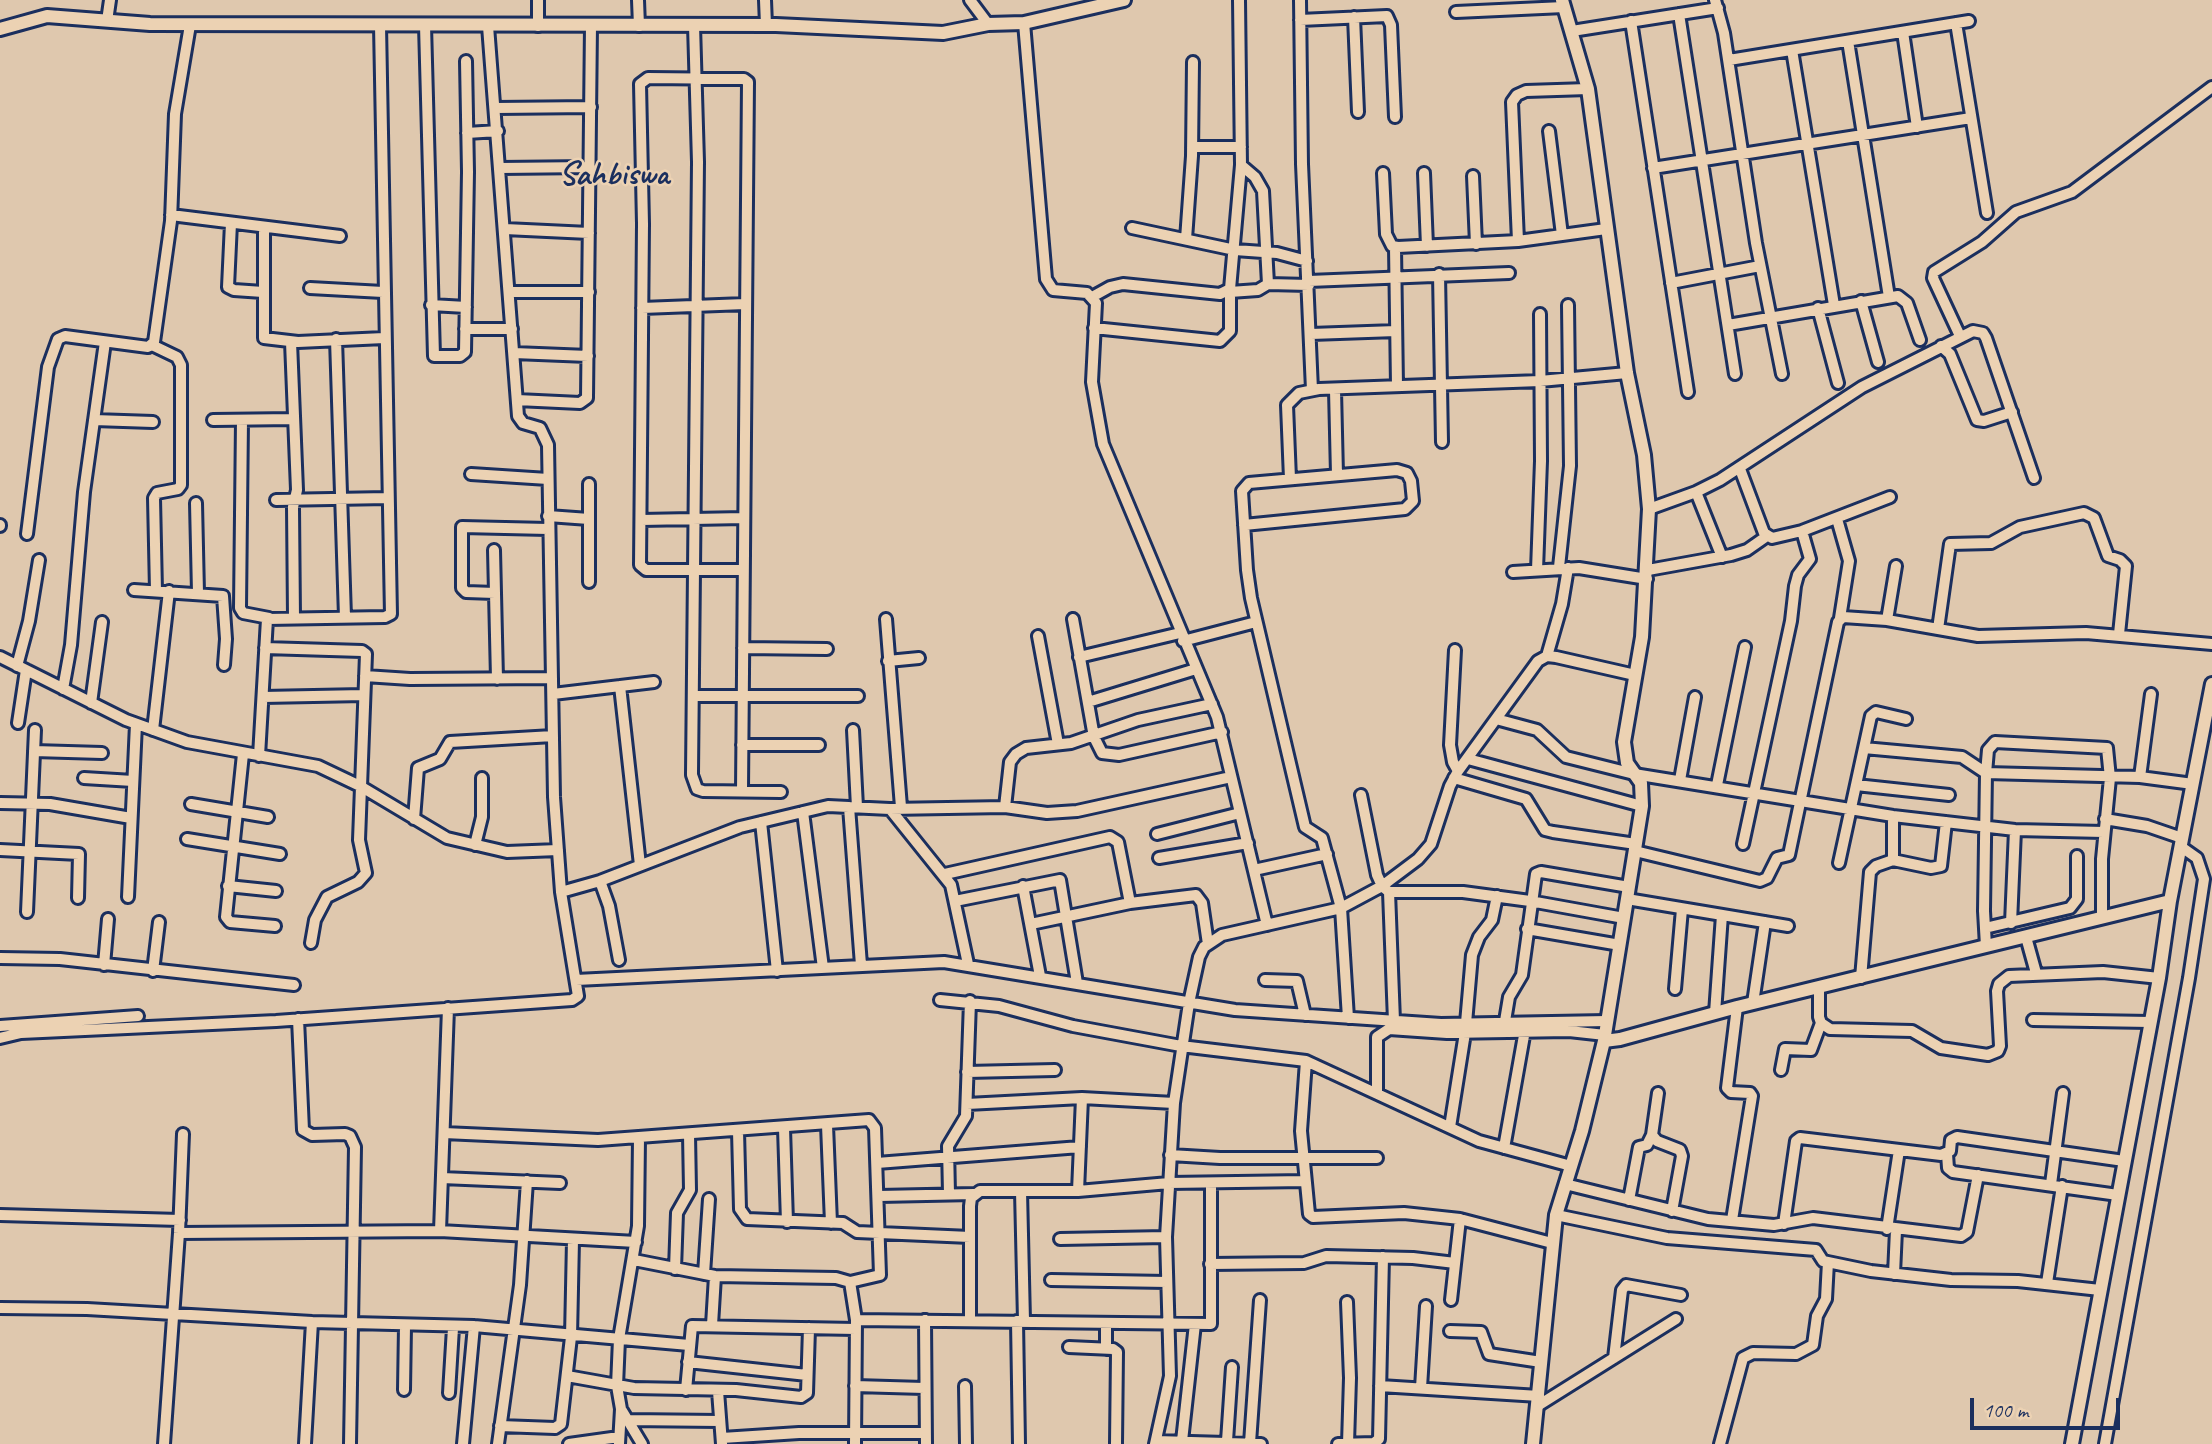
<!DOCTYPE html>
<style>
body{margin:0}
#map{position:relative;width:2212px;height:1444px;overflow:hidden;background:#dfc8ae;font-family:Caveat,sans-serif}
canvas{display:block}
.scale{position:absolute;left:1970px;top:1398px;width:150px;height:32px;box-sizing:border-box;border:4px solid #1b2f5e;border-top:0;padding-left:9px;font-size:21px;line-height:24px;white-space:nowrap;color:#1b2f5e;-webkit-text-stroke:5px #ecd2b3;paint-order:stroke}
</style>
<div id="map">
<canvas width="2212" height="1444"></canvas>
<div class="scale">100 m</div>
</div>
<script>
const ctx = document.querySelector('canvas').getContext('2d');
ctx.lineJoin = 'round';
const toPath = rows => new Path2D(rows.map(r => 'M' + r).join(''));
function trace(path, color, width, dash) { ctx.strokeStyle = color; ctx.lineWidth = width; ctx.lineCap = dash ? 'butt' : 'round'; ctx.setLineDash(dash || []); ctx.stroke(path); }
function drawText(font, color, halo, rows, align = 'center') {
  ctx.font = font + ' Caveat,sans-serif'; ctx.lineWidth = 5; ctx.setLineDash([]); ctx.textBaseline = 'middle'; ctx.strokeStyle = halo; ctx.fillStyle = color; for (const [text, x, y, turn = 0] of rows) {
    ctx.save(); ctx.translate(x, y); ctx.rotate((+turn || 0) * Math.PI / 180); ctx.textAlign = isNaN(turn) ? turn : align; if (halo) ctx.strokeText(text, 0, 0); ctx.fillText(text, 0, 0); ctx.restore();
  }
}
const minor = toPath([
 [638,0,639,26],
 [765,0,766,25],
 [970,0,988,24],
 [1300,0,1302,164,1312,390],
 [1715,0,1724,33,1756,243,1782,374],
 [1456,12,1564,7],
 [1679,14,1735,374],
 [1354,17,1358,112],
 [1300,20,1387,16,1391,25,1395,117],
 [107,21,110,0],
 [1631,21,1688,392],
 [1024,23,1046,279,1053,290,1087,293,1096,303,1092,382,1103,444,1217,717,1267,925],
 [1956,23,1987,213],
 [425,25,434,356,460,356,465,352,468,172,466,61],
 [694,25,698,162,692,775,697,789,703,791,781,792],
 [538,26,538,0],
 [1572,31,1718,8],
 [1903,32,1917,127],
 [1848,41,1889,297],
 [1792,50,1834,305],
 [1729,60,1969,21],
 [496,108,591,107],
 [1549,131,1562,235],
 [467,133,498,131],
 [1192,147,1241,147],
 [1241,165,1255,177,1263,191,1268,284],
 [500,168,590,167],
 [1653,168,1971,118],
 [1383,173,1386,234,1392,246,1398,247,1518,241,1606,229],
 [1424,173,1427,246],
 [1473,176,1476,244],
 [171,215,340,236],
 [231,223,228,287,234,290,263,292],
 [264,227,264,338,298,342,384,338],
 [1132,228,1235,250,1277,253,1307,261],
 [505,229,589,233],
 [1186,239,1192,156,1193,62],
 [1518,241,1512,102,1517,95,1526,91,1588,89],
 [1395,247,1397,386],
 [1439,274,1442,442],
 [1309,281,1509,273],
 [1671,283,1760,266],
 [310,288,383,292],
 [509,292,589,292],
 [1230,292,1258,290,1268,284,1309,285],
 [1092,297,1110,287,1123,284,1220,294,1230,289,1241,165,1239,0],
 [1861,301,1878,362],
 [431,305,466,307],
 [642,308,745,304],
 [1818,308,1838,383],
 [1728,325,1898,296,1907,303,1920,340],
 [1094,328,1220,341,1230,331,1230,289],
 [465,329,512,329],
 [1311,334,1396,331],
 [1960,336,1933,278,1934,272,1982,242,2016,212,2072,192,2212,87],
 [336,339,345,617],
 [291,342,297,490,293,507,294,618],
 [152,345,177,357,181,365,181,485,178,489,157,493,154,498,156,591],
 [1941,346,1950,354,1977,420,1984,421,2012,412],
 [514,353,588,356],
 [1335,390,1337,475],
 [517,400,580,403,587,398,591,25],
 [94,420,153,422],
 [213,420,294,419],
 [242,420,240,608,243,613,269,618],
 [1740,469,1764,533,1772,538,1802,531,1890,497],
 [471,474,548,479],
 [1290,479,1287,405,1299,393,1319,389,1540,381,1627,373],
 [589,484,589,582],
 [1696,492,1722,557],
 [276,500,388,498],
 [196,503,198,593],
 [1649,509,1696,492,1720,480,1862,387,1973,331,1983,333,1986,338,2034,478],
 [548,516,589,519],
 [1837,519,1849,561,1840,618],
 [641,520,744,518],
 [1244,525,1405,509,1413,501,1411,481,1407,473,1397,470,1249,483,1242,491,1247,570,1251,598,1305,827,1322,838,1341,908,1348,1018],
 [0,526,0,525],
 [27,534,48,367,58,339,65,336,148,347,154,342,171,221,175,114,190,25],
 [494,550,497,679],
 [1559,567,1570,466,1568,305],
 [1537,570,1541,461,1540,314],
 [1648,570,1731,555,1747,550,1767,536],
 [1513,572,1579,568,1647,579],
 [134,590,223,596,226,639,224,665],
 [495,593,466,592,462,588,462,527,548,529],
 [886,619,901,807],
 [1073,619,1094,737,1102,753,1119,755,1222,732],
 [1887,620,1896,566],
 [1938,629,1950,544,1991,543,2020,527,2084,513,2094,518,2108,556,2120,560,2126,566,2119,634],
 [1038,636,1058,744],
 [1183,641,1256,622],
 [265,648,362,651,366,654,359,840,366,873,358,882,327,897,315,920,311,943],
 [743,648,827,649],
 [1455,650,1450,745,1453,762,1458,771],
 [1547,656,1562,604,1568,568],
 [0,657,126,720,187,742,318,766,360,786,447,838,507,852,558,850],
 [1079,657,1180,633],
 [888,661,919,658],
 [17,666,29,621,39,560],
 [365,676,410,679,552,678],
 [620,686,640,865],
 [63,689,71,645,84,492,105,342],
 [553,694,654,682],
 [693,696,858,696],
 [263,697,364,695],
 [1088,702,1196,669],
 [91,703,102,622],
 [1496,719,1537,730,1566,757,1634,774,1893,816,2015,830,2104,832],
 [18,723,26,670],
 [153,730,169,591],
 [853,730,857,807],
 [742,745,819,745],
 [1864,748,1962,757,1986,773,2140,777,2193,784],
 [34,751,102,753],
 [243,754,226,917,230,922,275,926],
 [259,756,267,619,385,617,391,614,380,25],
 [1468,759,1642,806],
 [2140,777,2151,694],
 [84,778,133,781],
 [1454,778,1526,799,1545,830,1553,832,1636,844],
 [1680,780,1695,697],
 [1717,785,1745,647],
 [1856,785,1949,795],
 [742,791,748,82,744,79,648,78,640,84,643,224,640,565,646,570,743,570],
 [1361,795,1377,875,1382,886,1389,892,1463,892,1530,901,1624,918],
 [0,803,50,804,131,818],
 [191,804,268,817],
 [849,807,861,965],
 [1005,807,1010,762,1016,754,1026,748,1071,743,1138,720,1212,704],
 [890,809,951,885,968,964],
 [803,812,823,968],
 [414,819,418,768,440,759,450,742,553,736],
 [2105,819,2147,826,2182,838],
 [761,822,777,971],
 [1157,834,1240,813],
 [187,839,280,854],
 [1743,844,1791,621,1795,586,1798,575,1810,559,1802,531],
 [475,845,482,817,482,778],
 [0,850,79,854,78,898],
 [1635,851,1760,881,1767,878,1777,858,1789,855,1838,622,1843,617,1887,620,1978,636,2086,633,2212,644],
 [1159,858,1248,843],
 [1893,860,1931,868,1941,866,1946,822],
 [1839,863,1871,716,1876,712,1906,719],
 [1254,870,1327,854],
 [945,874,1110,837,1118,842,1130,903],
 [600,881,609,906,619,960],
 [228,886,276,891],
 [1023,886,1040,976],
 [561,892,600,881,740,827,828,806,890,809,1005,807,1047,813,1077,811,1231,777],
 [1389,892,1394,1021],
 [128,897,136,724],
 [1627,899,1788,926],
 [955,901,1060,880,1077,983],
 [27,912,35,730],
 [2011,923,2015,830],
 [1031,924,1130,903,1196,895,1202,903,1208,944],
 [1985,928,2070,908,2077,899,2077,856],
 [1527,929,1620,945],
 [2026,937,2036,973],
 [1986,946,1984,911,1986,773,1988,750,1995,742,2107,748,2110,778,2102,859,2102,918],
 [0,958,60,959,294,985],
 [104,965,108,919],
 [153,971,159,922],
 [1861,978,1870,872,1876,866,1893,860,1893,816],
 [576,980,944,962,1235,1010,1441,1024,1607,1021],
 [1265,980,1297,981,1305,1015],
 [1819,988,1819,1017,1821,1023,1830,1029,1912,1031,1941,1048,1988,1055,1998,1051,2000,1046,1997,991,1999,984,2009,976,2103,972,2159,978],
 [1675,989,1682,909],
 [940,1000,999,1006,1073,1026,1181,1046,1306,1061,1479,1141,1571,1166],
 [1753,1003,1765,922],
 [1715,1013,1722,915],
 [298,1019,303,1130,312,1135,345,1134,350,1136,355,1147,350,1444],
 [2033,1020,2150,1022],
 [1505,1021,1509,997,1522,975,1536,874,1541,872,1629,887],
 [1466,1023,1472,955,1479,937,1492,920,1497,896],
 [0,1026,138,1016],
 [0,1038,21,1033,276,1021,572,1000,578,996,561,892,554,797,548,445,540,428,523,423,518,416,488,26],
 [1306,1061,1301,1131,1309,1214,1313,1217,1404,1213,1460,1219,1552,1243],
 [1781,1070,1785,1049,1811,1050,1821,1023],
 [967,1072,1055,1070],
 [1377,1092,1377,1037,1389,1029,1447,1033,1569,1031,1605,1035],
 [1658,1093,1652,1135,1657,1141,1680,1150,1682,1156,1672,1211],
 [967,1104,1082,1098,1174,1103],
 [827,1125,831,1223],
 [1450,1127,1465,1033],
 [784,1128,787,1222],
 [738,1131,740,1209,747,1219,843,1223,857,1232,970,1237],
 [444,1133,598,1140,869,1120,875,1128,880,1275,850,1282],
 [639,1138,638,1226,619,1339,617,1386,621,1409,642,1444],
 [1504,1148,1525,1030],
 [1947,1154,1948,1168,1953,1172,2118,1195],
 [1170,1155,1220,1158,1377,1158],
 [877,1163,1080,1147],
 [442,1178,560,1183],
 [1565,1184,1708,1219,1774,1225,1813,1218,1961,1236,1967,1232,1978,1175],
 [2051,1184,2063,1093],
 [1021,1191,1024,1321],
 [1078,1191,1082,1098],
 [949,1194,948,1146,966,1116,970,1001],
 [879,1196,974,1194],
 [1629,1200,1639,1147,1647,1145,1652,1135],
 [0,1215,180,1220],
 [1556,1215,1667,1238,1816,1250,1823,1261,1871,1271,1951,1280,2018,1281,2100,1290],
 [1732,1220,1752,1096,1750,1093,1731,1092,1727,1088,1737,1007],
 [1784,1224,1796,1141,1800,1138,1941,1155,1950,1151,1951,1140,1957,1137,2124,1161],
 [1887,1229,1899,1150],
 [440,1231,448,1008],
 [179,1233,440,1231,636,1242],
 [1060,1239,1166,1237],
 [634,1260,715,1276,836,1278,850,1282,856,1320,855,1444],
 [1210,1264,1304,1263,1326,1256,1413,1258,1455,1263],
 [675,1269,677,1213,690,1190,689,1134],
 [704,1274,709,1199],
 [1894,1274,1896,1230],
 [1051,1280,1167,1282],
 [2047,1283,2062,1186],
 [1451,1300,1460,1219],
 [1347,1302,1350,1378,1348,1444],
 [0,1308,87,1309,312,1322,474,1326,689,1345],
 [856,1320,1211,1324,1211,1185],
 [925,1320,926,1444],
 [970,1321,970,1206,971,1198,980,1191,1078,1191,1169,1183,1305,1181],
 [1017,1321,1019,1444],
 [712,1325,715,1276],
 [1450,1331,1481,1332,1489,1354,1541,1362],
 [1069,1347,1113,1349,1117,1352,1116,1444],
 [1106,1349,1106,1323],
 [1614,1358,1622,1290,1626,1285,1681,1295],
 [688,1362,807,1375],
 [567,1376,634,1388,736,1390,801,1397,807,1393,809,1328],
 [855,1386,924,1388],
 [965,1386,966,1444],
 [1380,1386,1539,1396],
 [1421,1388,1426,1306],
 [404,1390,405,1326],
 [686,1390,692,1326,856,1329],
 [718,1391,722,1444],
 [449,1393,453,1328],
 [1539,1405,1676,1319],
 [627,1420,720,1421],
 [500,1426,555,1428,561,1424,571,1337,573,1240],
 [722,1438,799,1433,925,1433],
 [1156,1441,1261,1444],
 [1182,1441,1195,1324],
 [1227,1441,1232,1367],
 [1250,1443,1260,1300],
 [164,1444,179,1233,183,1134],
 [305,1444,312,1322],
 [463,1444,474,1326],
 [498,1444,520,1285,527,1181],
 [569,1444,619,1437],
 [619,1444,621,1409],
 [1155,1444,1170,1376,1166,1237,1174,1103,1189,1003,1199,957,1204,947,1222,935,1341,908,1382,886,1418,859,1431,844,1450,786,1458,771,1538,661,1547,656,1556,657,1635,675],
 [1338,1444,1374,1443,1379,1439,1383,1257],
 [1720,1444,1743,1358,1753,1353,1796,1354,1813,1345,1817,1316,1826,1299,1828,1262],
 [2105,1444,2189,978,2204,879,2197,858,2180,846]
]);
const tertiary = toPath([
 [0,29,47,16,150,24,776,25,943,33,988,24,1024,23,1124,0],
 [1604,1041,1620,1039,1737,1007,2170,901],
 [1533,1444,1556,1215,1582,1131,1604,1041,1642,806,1641,783,1627,763,1624,742,1642,637,1649,509,1644,455,1627,373,1588,89,1562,0],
 [2072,1444,2159,978,2170,901,2212,684]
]);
trace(minor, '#1b2f5e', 16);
trace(tertiary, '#1b2f5e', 18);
trace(minor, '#ecd2b3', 10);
trace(tertiary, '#ecd2b3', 12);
drawText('bold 33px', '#1b2f5e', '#ecd2b3', [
 ["Sahbiswa",614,175]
]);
</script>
